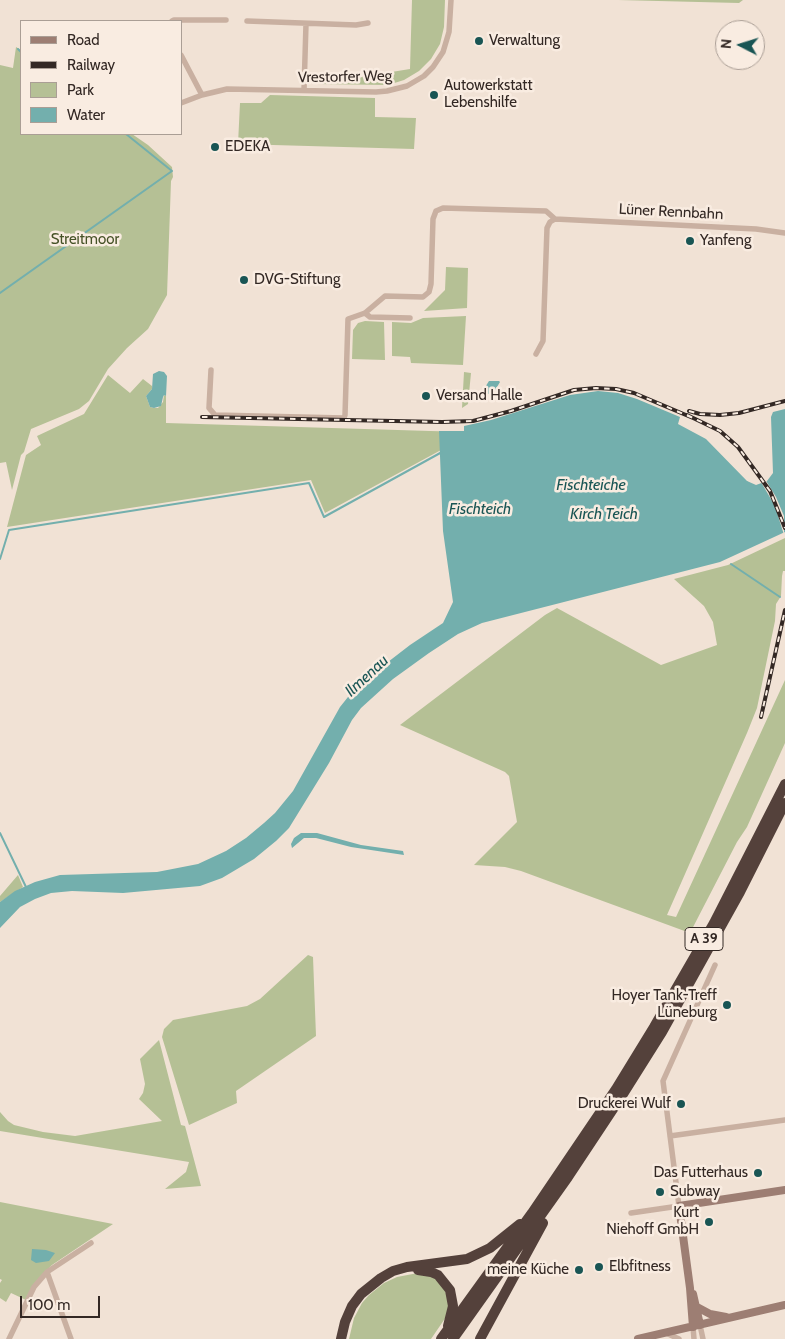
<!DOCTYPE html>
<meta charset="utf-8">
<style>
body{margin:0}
#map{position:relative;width:785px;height:1339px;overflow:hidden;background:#f1e2d5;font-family:Cabin,sans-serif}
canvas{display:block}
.legend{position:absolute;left:20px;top:20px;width:162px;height:115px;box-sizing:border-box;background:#f9ece1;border:1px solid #aa9e95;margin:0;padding:6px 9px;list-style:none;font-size:15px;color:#332824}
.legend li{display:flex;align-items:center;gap:10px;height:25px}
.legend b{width:25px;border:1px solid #aa9e95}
.north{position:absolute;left:715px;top:20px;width:50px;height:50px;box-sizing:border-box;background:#f9ece1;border:1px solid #aa9e95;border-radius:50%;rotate:275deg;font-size:14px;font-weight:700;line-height:20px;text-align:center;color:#332824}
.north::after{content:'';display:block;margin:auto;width:18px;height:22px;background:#195554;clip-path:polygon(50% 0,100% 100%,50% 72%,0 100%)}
.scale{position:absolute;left:20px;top:1296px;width:80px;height:22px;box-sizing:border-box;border:2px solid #332824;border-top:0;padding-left:6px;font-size:15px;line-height:18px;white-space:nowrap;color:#332824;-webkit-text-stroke:4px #f9ece1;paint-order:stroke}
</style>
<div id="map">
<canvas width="785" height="1339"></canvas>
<ul class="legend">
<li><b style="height:6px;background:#9d7e73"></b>Road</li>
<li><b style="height:6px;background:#332824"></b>Railway</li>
<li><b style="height:14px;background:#b5c095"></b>Park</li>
<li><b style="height:14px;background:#73afad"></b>Water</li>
</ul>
<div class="north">N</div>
<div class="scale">100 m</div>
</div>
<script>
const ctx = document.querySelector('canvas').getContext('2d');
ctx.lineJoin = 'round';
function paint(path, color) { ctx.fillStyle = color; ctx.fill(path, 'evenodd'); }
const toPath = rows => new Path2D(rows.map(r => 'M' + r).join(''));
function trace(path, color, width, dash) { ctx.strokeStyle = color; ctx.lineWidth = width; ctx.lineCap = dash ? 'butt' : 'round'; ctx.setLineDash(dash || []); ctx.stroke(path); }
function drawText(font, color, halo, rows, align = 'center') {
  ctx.font = font + ' Cabin,sans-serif'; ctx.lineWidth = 5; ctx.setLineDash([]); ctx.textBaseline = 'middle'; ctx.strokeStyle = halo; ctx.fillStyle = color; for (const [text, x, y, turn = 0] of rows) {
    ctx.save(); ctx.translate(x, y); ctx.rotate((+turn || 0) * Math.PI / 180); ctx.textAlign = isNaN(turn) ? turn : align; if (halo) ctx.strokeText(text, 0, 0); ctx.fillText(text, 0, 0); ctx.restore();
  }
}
paint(toPath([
 [412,0,445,0,444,27,440,44,431,59,419,71,404,80,388,85,317,84,410,69],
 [618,0,743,0,739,3],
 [16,47,21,50,21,134,132,134,148,145,172,167,173,177,171,181,167,295,148,329,127,348,108,369,89,401,79,409,31,429,24,452,21,455,12,490,6,462,0,463,0,65,13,68],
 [270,95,375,98,375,117,416,118,414,149,238,144,240,103,261,103],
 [446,267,468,268,467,308,424,311,445,290],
 [466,316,463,365,411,363,410,357,392,356,392,322,411,323,423,318],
 [365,321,384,322,385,360,352,359,353,330,358,323],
 [464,372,471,373,468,404,462,408],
 [108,375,130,393,143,379,152,386,152,389,146,396,150,407,154,408,158,408,163,402,164,395,166,396,166,423,464,432,747,481,785,508,454,602,441,450,325,513,311,480,7,527,26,455,41,445,37,436,84,414],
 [785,538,785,571,783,571,782,576,781,596,776,604,775,621,757,708,747,733,667,915,676,917,785,680,785,743,747,827,737,842,690,933,521,871,505,867,474,865,517,822,509,776,505,772,400,725,545,615,557,608,661,665,717,645,713,622,704,606,674,579,728,565],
 [18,875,23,887,0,902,0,896],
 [308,955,313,957,316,1036,236,1091,237,1103,189,1125,162,1037,164,1029,173,1020,247,1006,260,999],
 [159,1040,181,1125,185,1126,201,1186,165,1189,186,1172,189,1162,0,1131,0,1112,8,1121,14,1125,43,1132,75,1136,162,1121,139,1099,143,1093,145,1084,140,1059],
 [0,1202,113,1224,52,1265,43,1274,26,1300,11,1293,6,1302,0,1298,0,1283,2,1280,0,1279],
 [418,1273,435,1277,444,1286,449,1305,446,1317,431,1339,349,1339,354,1318,362,1303,369,1295,384,1283,397,1277]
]), '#b5c095');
paint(toPath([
 [159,371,164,372,167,376,166,396,164,395,163,397,161,406,154,408,150,407,146,396,152,389,153,374],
 [489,381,499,381,500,382,494,392,485,395,482,392],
 [598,391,618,393,637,399,680,417,678,424,706,439,747,481,756,485,767,481,773,473,771,417,773,412,785,409,785,532,720,562,482,623,458,634,429,653,393,679,361,708,352,720,329,763,289,828,276,841,254,859,222,878,200,886,123,893,72,891,51,893,35,899,20,907,0,928,0,902,15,891,35,882,60,875,157,872,198,864,226,851,246,838,264,823,275,813,293,791,340,707,348,697,375,672,410,645,443,623,453,602,443,531,439,431,464,431,464,426,491,420,570,395],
 [301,833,317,833,361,845,403,851,404,855,351,847,316,838,304,838,292,848,291,844,294,838],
 [32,1249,46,1250,55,1253,49,1261,36,1263,31,1260]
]), '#73afad');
paint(toPath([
 [765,479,776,497,784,516,784,535,775,506,761,482]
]), '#f1e2d5');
trace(toPath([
 [18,49,21,52],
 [0,293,172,171,126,134],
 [0,559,9,530,309,483,324,517,442,452],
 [731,564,780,597],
 [0,833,26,887]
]), '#73afad', 2);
trace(toPath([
 [172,21,174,20,226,20],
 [247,21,356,25,368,23],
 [181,55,202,95],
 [304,90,306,24],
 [181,103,202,95,227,89,376,92,387,91,407,86,424,76,433,67,443,52,449,32,451,0],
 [365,313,370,317,410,318],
 [536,354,543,341,547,228,550,222,555,219,756,229,785,233],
 [211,370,209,408,215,415,344,418,345,415,348,319,365,313,385,296,423,297,429,292,431,284,433,219,436,211,443,208,546,211,555,219],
 [670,1136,785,1120],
 [631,1213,679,1206,663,1081,715,965],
 [47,1272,71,1339],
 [700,1325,703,1339],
 [693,1327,694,1339],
 [666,1333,679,1339],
 [9,1339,34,1287,47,1272,91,1243]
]), '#c9b0a1', 5.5);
trace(toPath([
 [693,1294,700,1325],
 [697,1307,710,1314,726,1317],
 [693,1327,690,1288,679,1206,785,1190],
 [638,1339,785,1305]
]), '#9d7e73', 8);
trace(toPath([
 [418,1270,431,1272,438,1275,450,1290,453,1306,448,1326],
 [341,1339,345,1322,352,1306,361,1294,381,1278,393,1271,407,1267,467,1259,490,1248,520,1224],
 [441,1339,532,1213,616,1089,654,1027,714,923,785,784],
 [453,1339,568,1177,623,1094,662,1032,740,892,785,803],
 [480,1339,543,1223]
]), '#54413b', 10);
const rail = toPath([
 [689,411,700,414,720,415,739,413,785,401],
 [687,415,720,431,738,447,770,491,785,528],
 [202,417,442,422,473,421,511,411,574,390,596,388,616,389,634,393,693,418],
 [761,717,785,610]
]);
trace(rail, '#332824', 4);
trace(rail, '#f9ece1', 2, [5.5]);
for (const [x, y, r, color] of [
 [479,41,5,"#195554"],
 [434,95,5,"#195554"],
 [215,147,5,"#195554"],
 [690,241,5,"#195554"],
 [244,280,5,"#195554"],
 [426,396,5,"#195554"],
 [727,1005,5,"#195554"],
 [681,1104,5,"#195554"],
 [758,1173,5,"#195554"],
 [660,1192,5,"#195554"],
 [709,1222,5,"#195554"],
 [599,1267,5,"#195554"],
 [579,1270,5,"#195554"]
]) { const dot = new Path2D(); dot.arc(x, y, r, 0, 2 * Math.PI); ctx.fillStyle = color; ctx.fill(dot); trace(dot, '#f9ece1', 2); }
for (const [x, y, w] of [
 [704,939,38]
]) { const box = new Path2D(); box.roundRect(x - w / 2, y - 11.5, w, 23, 4); ctx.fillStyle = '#f9ece1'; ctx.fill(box); trace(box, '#332824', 1); }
drawText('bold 14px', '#332824', null, [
 ["A 39",704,939]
]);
drawText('15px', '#332824', '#f9ece1', [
 ["Verwaltung",489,41],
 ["Autowerkstatt",444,86],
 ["Lebenshilfe",444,103],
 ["EDEKA",225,147],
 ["Yanfeng",700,241],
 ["DVG-Stiftung",254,280],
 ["Versand Halle",436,396],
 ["Hoyer Tank-Treff",717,996,"right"],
 ["Lüneburg",717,1013,"right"],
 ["Druckerei Wulf",671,1104,"right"],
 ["Das Futterhaus",748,1173,"right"],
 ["Subway",670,1192],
 ["Kurt",699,1213,"right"],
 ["Niehoff GmbH",699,1230,"right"],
 ["Elbfitness",609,1267],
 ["meine Küche",569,1270,"right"]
], 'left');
drawText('15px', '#332824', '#f9ece1', [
 ["Vrestorfer Weg",345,77,-1],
 ["Lüner Rennbahn",671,212,3]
]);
drawText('15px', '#465227', '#f9ece1', [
 ["Streitmoor",85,240]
]);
drawText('italic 16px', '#195554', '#f9ece1', [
 ["Fischteiche",591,485],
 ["Fischteich",480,509],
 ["Kirch Teich",604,514],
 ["Ilmenau",367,676,-43]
]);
</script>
